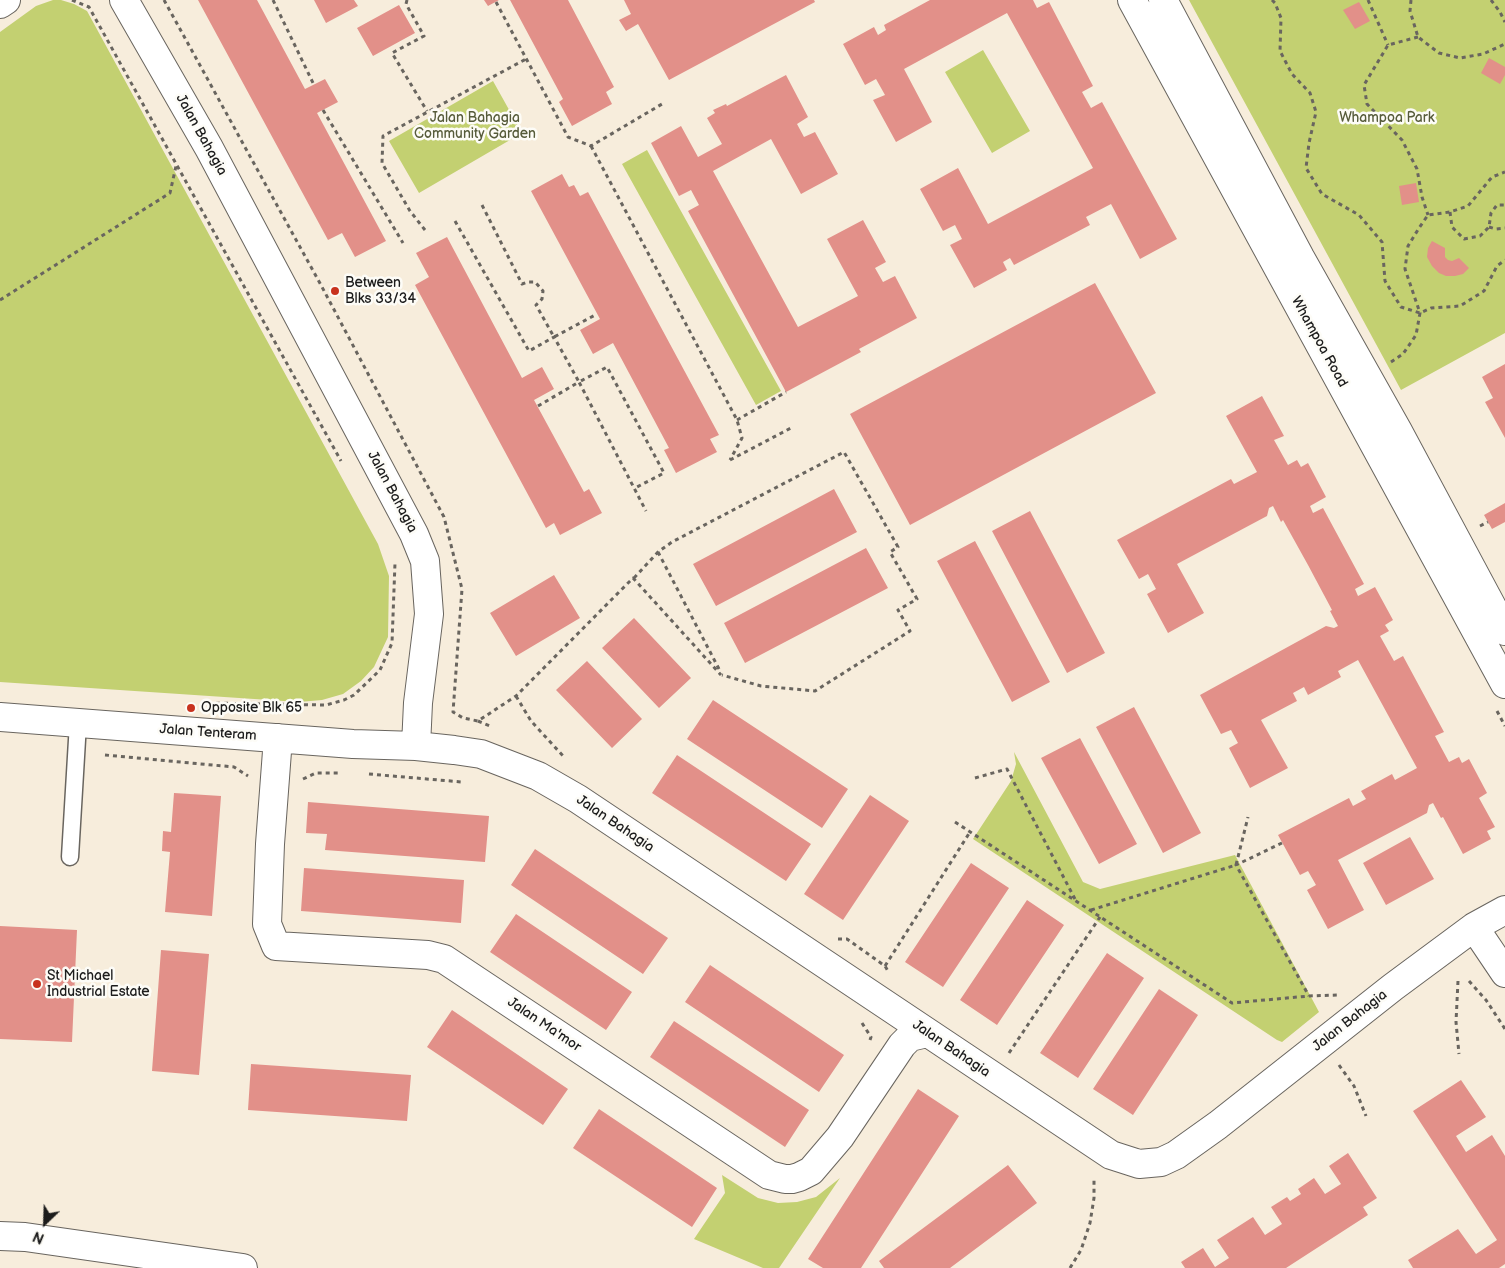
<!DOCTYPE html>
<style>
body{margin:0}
#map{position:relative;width:1505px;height:1268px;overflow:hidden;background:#f7eddc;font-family:"Balsamiq Sans",sans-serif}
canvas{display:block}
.north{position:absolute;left:20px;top:1198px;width:50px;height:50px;-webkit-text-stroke:4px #fdfcf7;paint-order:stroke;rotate:204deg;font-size:14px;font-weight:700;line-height:20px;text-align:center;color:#1c1c1c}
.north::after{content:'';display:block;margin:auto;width:18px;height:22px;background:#1c1c1c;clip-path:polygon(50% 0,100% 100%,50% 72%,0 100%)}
</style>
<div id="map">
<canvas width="1505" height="1268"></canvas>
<div class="north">N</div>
</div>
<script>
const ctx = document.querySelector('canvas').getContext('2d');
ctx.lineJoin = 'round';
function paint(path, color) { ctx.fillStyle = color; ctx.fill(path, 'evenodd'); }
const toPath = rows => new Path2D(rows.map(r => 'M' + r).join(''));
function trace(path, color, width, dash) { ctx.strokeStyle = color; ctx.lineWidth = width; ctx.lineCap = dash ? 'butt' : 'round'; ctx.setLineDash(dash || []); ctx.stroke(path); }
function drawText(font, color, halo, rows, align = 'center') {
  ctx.font = font + ' "Balsamiq Sans",sans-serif'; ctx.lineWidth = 5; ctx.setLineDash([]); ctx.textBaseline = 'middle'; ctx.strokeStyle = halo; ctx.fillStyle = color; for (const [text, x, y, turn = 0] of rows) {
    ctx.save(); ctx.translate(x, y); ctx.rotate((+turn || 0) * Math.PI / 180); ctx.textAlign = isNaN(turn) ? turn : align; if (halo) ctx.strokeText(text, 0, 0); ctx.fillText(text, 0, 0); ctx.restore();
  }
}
paint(toPath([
 [53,0,61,0,74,4,87,11,378,544,389,576,388,637,374,667,361,681,343,694,322,700,299,702,0,682,0,32,36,6],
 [1189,0,1505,0,1505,333,1401,390],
 [983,50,1030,131,992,153,945,72],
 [493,81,522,133,419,193,389,141],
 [647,150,781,391,756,405,622,164],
 [1014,752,1083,882,1100,889,1235,855,1319,1012,1282,1042,1277,1040,973,839,1011,781,1016,764],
 [722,1175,758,1198,778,1203,797,1202,816,1197,840,1178,779,1268,763,1268,694,1239,725,1193]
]), '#c3d071');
paint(toPath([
 [198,0,257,0,305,89,325,79,338,102,317,113,386,241,355,257,342,233,328,240],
 [314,0,354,0,358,6,326,23],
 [484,0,499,0,488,6],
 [510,0,568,0,614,87,606,92,612,104,572,126,559,102,563,99],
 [624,0,814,0,815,2,669,80,638,24,626,31,619,20,631,14],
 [930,0,1033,0,1037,8,1049,2,1093,86,1082,92,1091,108,1102,102,1177,239,1140,259,1111,204,1086,217,1090,225,1014,265,1010,258,1003,262,1007,270,974,288,950,245,962,239,955,225,943,231,920,189,958,168,988,224,1093,168,1007,13,904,69,932,122,896,142,873,100,885,95,876,79,865,85,843,44,874,27,878,35,886,30,884,25],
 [1359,2,1370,21,1355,29,1343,10],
 [399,5,415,33,373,56,357,28],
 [1489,58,1505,67,1505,75,1500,84,1481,73],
 [786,75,808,117,797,124,804,137,815,132,838,174,801,194,771,139,713,171,798,327,858,296,827,239,863,220,886,262,875,268,883,282,895,276,917,318,859,349,861,352,786,392,688,211,699,205,691,190,679,196,651,143,681,126,698,157,722,144,707,118,715,113,713,110,726,104,727,106],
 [562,174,569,187,574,185,580,196,588,192,719,435,710,439,717,452,676,473,664,450,669,448,613,343,593,354,580,330,600,319,531,191],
 [1416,183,1419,202,1402,205,1399,186],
 [447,237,522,378,542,367,554,389,534,400,584,492,589,489,602,513,560,535,554,523,546,528,415,285,429,277,416,253],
 [1432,241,1445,248,1445,257,1448,260,1452,261,1459,258,1469,268,1463,274,1455,276,1446,276,1439,273,1432,266,1427,257,1428,248],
 [1095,283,1156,393,910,525,850,414],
 [1505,364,1505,438,1485,402,1493,398,1482,377],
 [1262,396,1284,436,1274,440,1288,465,1297,460,1301,467,1308,463,1326,497,1310,506,1313,513,1323,508,1364,584,1355,589,1358,596,1375,587,1393,620,1385,625,1389,631,1380,636,1394,661,1403,656,1444,732,1435,736,1449,762,1459,757,1462,763,1469,759,1487,793,1479,798,1495,827,1487,831,1491,839,1463,854,1443,817,1441,818,1433,803,1429,805,1427,813,1338,860,1364,910,1328,929,1307,890,1316,885,1308,871,1300,875,1278,835,1349,798,1353,806,1366,799,1361,791,1392,774,1395,780,1417,768,1388,715,1358,660,1338,671,1341,677,1308,695,1304,687,1293,693,1297,701,1261,720,1288,768,1250,788,1229,748,1238,743,1231,730,1221,734,1200,695,1326,626,1334,628,1338,626,1330,611,1332,610,1308,565,1283,520,1281,522,1273,506,1269,508,1267,516,1177,564,1204,613,1168,633,1147,594,1156,589,1148,574,1139,579,1117,540,1231,479,1234,484,1257,472,1226,416],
 [834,489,857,532,716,606,693,564],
 [1505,503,1505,522,1492,529,1484,515],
 [1030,511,1105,653,1067,673,992,531],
 [975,541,1050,682,1012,702,937,561],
 [866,548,888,588,745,663,724,623],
 [554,575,580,618,516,656,490,613],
 [634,618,691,678,659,708,602,648],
 [587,661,642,719,612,748,556,690],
 [713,700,848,789,822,828,687,739],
 [1134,707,1201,833,1163,853,1096,727],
 [1080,738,1137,844,1099,864,1041,758],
 [677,755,811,844,786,881,652,793],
 [174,793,221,796,212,916,165,912,170,852,162,851,163,831,171,832],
 [870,795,909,821,843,920,804,894],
 [308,802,489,816,485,862,325,850,327,834,306,833],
 [1410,837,1434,879,1386,905,1363,863],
 [535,849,668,938,643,974,511,885],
 [971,863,1009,888,943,987,905,962],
 [304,868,464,880,461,923,301,911],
 [1027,900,1064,925,997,1025,960,1000],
 [516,914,632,992,606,1030,490,952],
 [0,926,77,930,72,1042,0,1039],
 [161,950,209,954,199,1075,152,1071],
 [1107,953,1144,978,1078,1078,1040,1053],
 [710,965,844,1055,819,1092,685,1002],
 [1159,989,1198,1015,1133,1115,1093,1089],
 [452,1010,568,1089,543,1125,427,1047],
 [674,1021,809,1110,785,1147,650,1057],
 [251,1064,411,1075,407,1121,248,1110],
 [1461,1080,1486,1117,1456,1136,1466,1152,1492,1135,1505,1156,1505,1264,1499,1268,1413,1268,1408,1260,1458,1229,1476,1254,1497,1240,1413,1111],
 [918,1089,959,1116,861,1268,823,1268,808,1259],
 [599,1109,717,1188,692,1227,573,1148],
 [1348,1153,1377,1198,1363,1207,1368,1215,1286,1268,1185,1268,1181,1262,1203,1248,1215,1267,1229,1258,1217,1240,1253,1217,1265,1235,1282,1224,1271,1207,1287,1197,1290,1201,1301,1194,1298,1189,1314,1178,1325,1194,1341,1184,1329,1166],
 [1008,1165,1037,1203,950,1268,884,1268,879,1261]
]), '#e29089');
const lane = toPath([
 [70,857,78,723]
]);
const street = toPath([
 [124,0,209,148,414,534,425,561,429,614,418,703,416,746],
 [1132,0,1505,684],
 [1163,0,1300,257,1398,431,1505,631],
 [0,4,6,0],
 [0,717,353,744,416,746,454,750,481,754,538,776,578,799,1111,1155,1139,1164,1161,1162,1176,1155,1218,1125,1393,987,1474,927,1505,910],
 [278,738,270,844,267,924,276,946,428,955,444,959,769,1175,785,1179,792,1179,799,1177,811,1171,840,1137,902,1045,910,1037,927,1033],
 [1474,927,1505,973]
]);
const highway = toPath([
 [0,1236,25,1237,243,1268]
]);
trace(lane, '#69655f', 19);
trace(street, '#69655f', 30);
trace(highway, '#69655f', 30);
trace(toPath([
 [72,0,89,7,341,461],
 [164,0,322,287,444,517,462,589,453,712,463,718,478,721,516,696,633,578,721,675],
 [273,0,314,85],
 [407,0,406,4,424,36,392,53,427,111],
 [1272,0,1275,3,1281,18,1280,51,1292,74,1310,93,1316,112,1309,143,1306,168,1322,194,1359,215,1382,242,1385,281,1401,307,1420,313,1431,308,1460,306,1484,291,1497,266,1505,260],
 [1368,0,1388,45],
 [1411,0,1410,11,1418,37,1439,53,1460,58,1483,54,1505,44],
 [1491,0,1500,12,1505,22],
 [496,2,568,137,591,146,662,104],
 [1418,37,1388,45,1364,85,1367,104,1402,140,1417,169,1422,197,1428,215],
 [323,110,403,243],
 [591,146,737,420,742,438,730,460],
 [482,205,522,284,528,282,535,282,543,291,542,299,536,305,554,337,597,314],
 [1450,212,1452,227,1464,239,1480,236,1489,227,1491,213,1497,205,1505,205],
 [455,221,529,351,554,337,579,382,607,367,664,473,635,488],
 [1489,227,1496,229,1505,228],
 [425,230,410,211,382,163,383,136,526,59],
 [0,300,170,193,176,166],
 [1391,362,1403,354,1416,335,1420,313,1405,269,1408,246,1419,228,1428,215,1450,212,1468,206,1492,177,1505,172],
 [538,406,579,382,646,511],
 [737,420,786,392],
 [730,460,791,428],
 [1480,526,1488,522],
 [658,552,719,669],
 [634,578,658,552,672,542,844,452,898,547,890,552,917,599,898,610,910,631,815,691,761,686,722,675],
 [516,696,531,721,564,757],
 [208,703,326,705,344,700,354,695,380,670,392,643,395,563],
 [1497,711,1505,726],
 [478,721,490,726],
 [105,755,234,767,248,776],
 [369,774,462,782],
 [975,778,1007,769,1076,901],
 [303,779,316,773,340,773],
 [955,822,1232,1003,1309,996,1338,995],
 [1282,843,1236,865,1309,996],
 [1091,910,1236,865,1248,817],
 [838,939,847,939,885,966,889,973],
 [885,966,970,832],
 [1458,981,1456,1022,1459,1054],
 [1469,981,1486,1000,1505,1029],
 [862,1023,871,1037,870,1040],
 [1009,1053,1100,917],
 [1339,1065,1354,1086,1366,1116],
 [1070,1268,1081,1250,1090,1223,1094,1198,1094,1177]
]), '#69655f', 3, [4, 4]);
trace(lane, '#fff', 16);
trace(street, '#fff', 28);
trace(highway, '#fff', 28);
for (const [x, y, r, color] of [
 [335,291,5,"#c8321e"],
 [191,708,5,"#c8321e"],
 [37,984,5,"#c8321e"]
]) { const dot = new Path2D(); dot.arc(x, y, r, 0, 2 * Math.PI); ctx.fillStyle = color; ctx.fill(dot); trace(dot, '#fdfcf7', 2); }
drawText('14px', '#565b3a', '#fdfcf7', [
 ["Jalan Bahagia",475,118],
 ["Community Garden",475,134],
 ["Whampoa Park",1387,118]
]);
drawText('14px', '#1c1c1c', '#fdfcf7', [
 ["Jalan Bahagia",201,135,61],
 ["Whampoa Road",1319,342,61],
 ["Jalan Bahagia",392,492,62],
 ["Jalan Tenteram",208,733,4],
 ["Jalan Bahagia",615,824,34],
 ["Jalan Bahagia",1350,1021,-38],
 ["Jalan Ma'mor",544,1025,34],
 ["Jalan Bahagia",951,1049,34]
]);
drawText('14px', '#1c1c1c', '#fdfcf7', [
 ["Between",345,283],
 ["Blks 33/34",345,299],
 ["Opposite Blk 65",201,708],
 ["St Michael",47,976],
 ["Industrial Estate",47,992]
], 'left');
</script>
